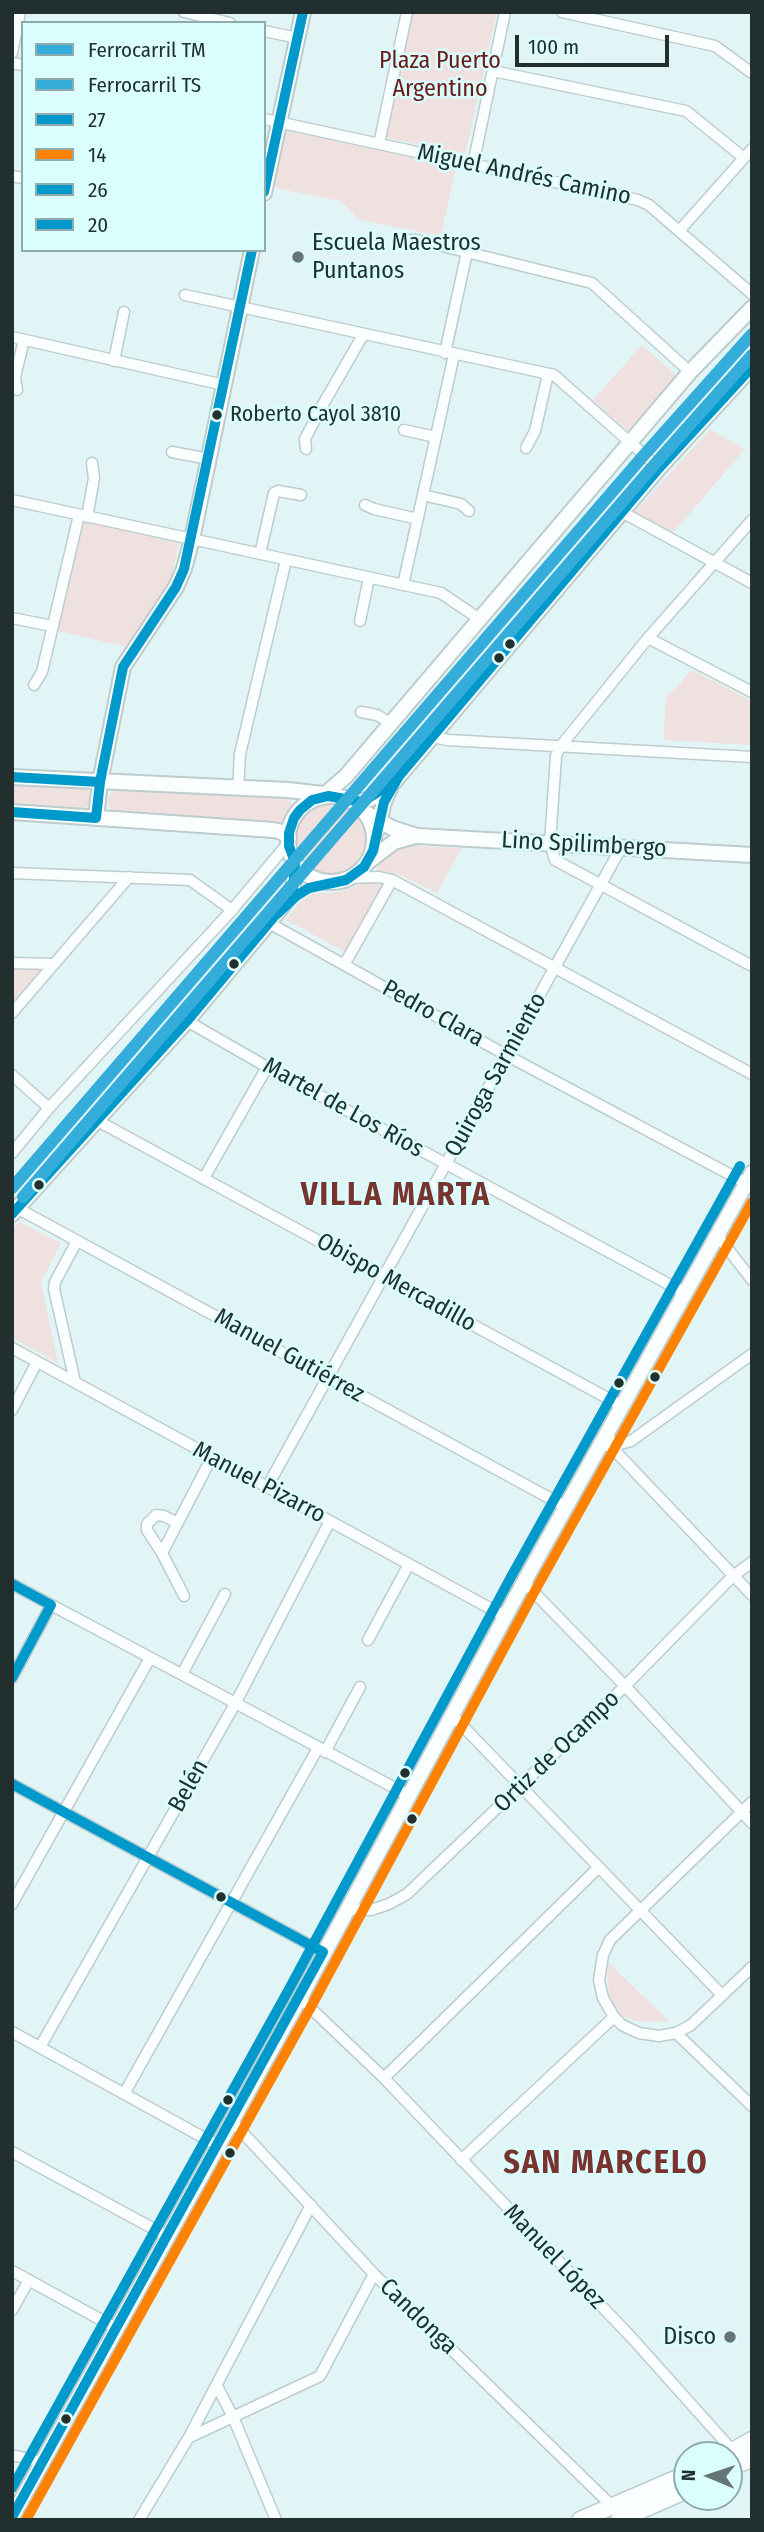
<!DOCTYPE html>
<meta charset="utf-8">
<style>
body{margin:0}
#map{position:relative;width:764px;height:2532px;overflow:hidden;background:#e2f5f6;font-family:"Fira Sans Condensed",sans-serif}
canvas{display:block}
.frame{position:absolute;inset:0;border:14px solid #212f2f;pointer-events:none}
.legend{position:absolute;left:21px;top:21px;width:245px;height:231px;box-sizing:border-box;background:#dafdfe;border:2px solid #90abab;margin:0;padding:9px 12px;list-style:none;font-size:21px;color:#212f2f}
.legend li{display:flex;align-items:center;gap:14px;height:35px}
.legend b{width:35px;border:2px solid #90abab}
.north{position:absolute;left:673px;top:2441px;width:70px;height:70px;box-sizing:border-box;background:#dafdfe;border:2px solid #90abab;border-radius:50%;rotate:272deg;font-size:19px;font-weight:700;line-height:28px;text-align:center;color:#212f2f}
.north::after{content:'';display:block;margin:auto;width:24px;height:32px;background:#657475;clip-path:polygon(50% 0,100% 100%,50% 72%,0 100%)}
.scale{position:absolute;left:515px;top:35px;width:154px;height:32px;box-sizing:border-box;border:4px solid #212f2f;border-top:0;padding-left:9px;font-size:21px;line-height:24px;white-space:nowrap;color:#212f2f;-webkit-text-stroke:5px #dafdfe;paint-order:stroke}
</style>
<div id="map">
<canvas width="764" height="2532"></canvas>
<div class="frame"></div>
<ul class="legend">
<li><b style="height:9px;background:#35adda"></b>Ferrocarril TM</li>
<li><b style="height:9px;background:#35adda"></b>Ferrocarril TS</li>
<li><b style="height:9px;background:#0099cb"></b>27</li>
<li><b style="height:9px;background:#ff8100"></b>14</li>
<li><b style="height:9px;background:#0099cb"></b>26</li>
<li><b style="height:9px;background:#0099cb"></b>20</li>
</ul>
<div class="north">N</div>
<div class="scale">100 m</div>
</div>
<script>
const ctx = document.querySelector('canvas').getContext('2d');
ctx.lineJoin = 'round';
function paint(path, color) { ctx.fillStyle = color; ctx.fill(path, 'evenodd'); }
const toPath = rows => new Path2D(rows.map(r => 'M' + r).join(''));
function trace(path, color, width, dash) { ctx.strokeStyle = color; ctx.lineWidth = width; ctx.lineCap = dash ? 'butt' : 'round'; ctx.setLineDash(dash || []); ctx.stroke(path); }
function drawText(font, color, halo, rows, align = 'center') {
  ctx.font = font + ' "Fira Sans Condensed",sans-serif'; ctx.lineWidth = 5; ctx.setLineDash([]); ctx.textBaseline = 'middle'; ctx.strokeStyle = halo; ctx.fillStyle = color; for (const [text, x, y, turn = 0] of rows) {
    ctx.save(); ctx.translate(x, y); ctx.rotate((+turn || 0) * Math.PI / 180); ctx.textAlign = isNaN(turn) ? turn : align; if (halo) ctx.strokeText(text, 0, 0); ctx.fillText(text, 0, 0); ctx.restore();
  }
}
paint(toPath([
 [411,12,497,12,465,155,384,137],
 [285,130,456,167,441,236,360,220,340,201,271,187],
 [642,345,677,376,628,431,593,400],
 [710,429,745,449,673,533,635,512],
 [82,521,179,543,170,584,131,648,58,631],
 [692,670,752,701,752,745,663,740,666,698],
 [12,784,87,788,92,798,89,805,85,810,12,806],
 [113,790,281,795,291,802,294,811,286,821,273,824,112,813,107,801],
 '296 839a36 36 0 1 1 72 0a36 36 0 1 1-72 0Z',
 [399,845,462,848,437,893,400,875,376,871,380,859],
 [368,882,386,884,347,953,286,920,299,903,311,894,338,892],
 [12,967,41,969,12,1003],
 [19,1222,61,1243,41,1283,58,1363,12,1338,12,1229],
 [609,1963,670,2022,637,2021,621,2016,614,2007,609,1995,607,1970]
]), '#efe1df');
const street = toPath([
 [184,12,230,23],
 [562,12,715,46,752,73],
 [264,31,298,38],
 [12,53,20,12],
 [12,63,23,65],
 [493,71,686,111,744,158],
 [264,119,638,200,649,205,752,294],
 [379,144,407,12],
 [473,165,505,12],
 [12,176,23,178],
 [679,231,752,149],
 [398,240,416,240,442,246,592,283,690,372],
 [185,295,554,375,659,468],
 [12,337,224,385],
 [445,353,467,252],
 [114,361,124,312],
 [17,390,15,377,24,340],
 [404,430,436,437],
 [526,448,535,431,548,374],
 [306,449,305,439,321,408,363,335],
 [172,452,209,459],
 [423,495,461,504,469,511],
 [12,500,441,593,478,618],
 [365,505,374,509,418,519],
 [622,512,752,583],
 [87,517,94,478,92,463],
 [752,520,648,638,560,747,556,756,550,843,555,860,752,966],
 [260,554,274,493,278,491,301,495],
 [403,585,454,355],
 [12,618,52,626],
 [360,621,369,578],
 [648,638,752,692],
 [34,685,42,672,79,515],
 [361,712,377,715,389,722],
 [433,737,448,740,752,757],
 [238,789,240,754,286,560],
 [12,873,190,880,232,910],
 [350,878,379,877,392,880,752,1074],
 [269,923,506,1055,746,1183],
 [12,963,53,964],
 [344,965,392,880],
 [12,1013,129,877],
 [187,1021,267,1067,685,1293],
 [12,1075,49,1108],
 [96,1120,622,1406],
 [12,1153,49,1108,232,910,289,842],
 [204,1178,267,1067],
 [15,1207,566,1507],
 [717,1235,752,1280],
 [12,1348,506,1617],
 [75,1382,54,1289,55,1282,77,1241],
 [12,1410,37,1362],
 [607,1433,618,1454,752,1595],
 [609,1447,631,1441,752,1354],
 [267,1487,622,846],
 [162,1553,147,1530,147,1524,156,1515,164,1516,176,1522],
 [524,1582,625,1686,752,1823],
 [12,1584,408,1795],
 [184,1596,162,1553,212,1457],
 [368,1640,409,1564],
 [182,1674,225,1594],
 [12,1678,51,1605],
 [453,1716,722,1995],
 [325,1752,360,1687],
 [12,1784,323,1952],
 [752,1802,610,1940,603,1955,599,1980,603,1998,614,2017,622,2025,639,2033,659,2036,676,2033,691,2025,752,1967],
 [12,1904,150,1658],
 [346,1909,371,1910,389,1904,407,1894,625,1686,733,1576,752,1562],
 [300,1998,384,2078,631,2337,734,2452],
 [12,2032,217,2145],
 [676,2033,752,2106],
 [40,2047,235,1704,330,1521],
 [384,2078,598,1868],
 [124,2094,318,1748],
 [231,2120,374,2274,612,2506],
 [12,2152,167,2236],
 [461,2160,614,2017],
 [12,2271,116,2328],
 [12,2310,29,2280],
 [217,2386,233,2417,276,2520],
 [190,2437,320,2376,374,2274],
 [12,2455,42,2462],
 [139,2520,189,2437,311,2205]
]);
const secondary = toPath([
 [264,193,303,12],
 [12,777,288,790,332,795],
 '288 839a43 43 0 1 1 86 0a43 43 0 1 1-86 0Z',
 [322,797,346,776,690,372,752,308],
 [355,803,370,799,394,782,659,468,752,367],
 [12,812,273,830,282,832,289,838],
 [366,813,392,828,417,836,752,855],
 [96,818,100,782,123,667,176,587,184,569,192,539,252,250],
 [377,830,384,802,391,786],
 [369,861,394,842,415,836],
 [12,1214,187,1021,282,907,293,890,295,862],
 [12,2517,300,1998,524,1582,752,1173]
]);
const primary = toPath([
 [725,2455,752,2440],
 [729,2469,752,2458],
 [580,2520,687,2474],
 [619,2520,687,2490]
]);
trace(street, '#bdcccd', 13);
trace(secondary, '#bdcccd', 18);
trace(primary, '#bdcccd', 19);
trace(street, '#fbfefe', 10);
trace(secondary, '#fbfefe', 14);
trace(primary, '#fbfefe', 16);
trace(toPath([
 [277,914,296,896,309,888,346,880,364,867,373,851,384,802,399,776],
 [12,1214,187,1021,282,907,293,890,295,862,289,846,289,833,294,818,300,810,312,800,328,796,362,802,394,782,659,468,752,367],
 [12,1584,51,1605,12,1678],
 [12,1784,323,1952,12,2517]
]), '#0099cb', 10);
trace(toPath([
 [26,2520,312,2005,536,1589,752,1202]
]), '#ff8100', 10);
trace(toPath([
 [12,2488,288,1991,512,1575,740,1166]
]), '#0099cb', 10);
trace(toPath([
 [264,192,303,12],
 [12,777,100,782],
 [12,812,96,818,100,782,123,667,176,587,184,569,252,250]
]), '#0099cb', 10);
trace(toPath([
 [12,1188,644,455,752,334]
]), '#35adda', 12);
trace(toPath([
 [23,1197,655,464,752,355]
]), '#35adda', 12);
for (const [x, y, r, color] of [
 [298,257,7,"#657475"],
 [217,415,6,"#212f2f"],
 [510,644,6,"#212f2f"],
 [499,658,6,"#212f2f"],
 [234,964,6,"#212f2f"],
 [39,1185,6,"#212f2f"],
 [655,1377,6,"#212f2f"],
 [619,1383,6,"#212f2f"],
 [405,1773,6,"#212f2f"],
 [412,1819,6,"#212f2f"],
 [221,1897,6,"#212f2f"],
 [228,2100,6,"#212f2f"],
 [230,2153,6,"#212f2f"],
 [730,2337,7,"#657475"],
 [66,2419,6,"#212f2f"]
]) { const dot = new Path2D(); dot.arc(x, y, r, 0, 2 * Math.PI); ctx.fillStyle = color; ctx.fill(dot); trace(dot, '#dafdfe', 2.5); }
drawText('22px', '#212f2f', '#dafdfe', [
 ["Roberto Cayol 3810",230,415]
], 'left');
drawText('24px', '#6e1a19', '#dafdfe', [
 ["Plaza Puerto",440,61],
 ["Argentino",440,89]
]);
drawText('24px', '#212f2f', '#dafdfe', [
 ["Miguel Andrés Camino",524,175,12],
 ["Lino Spilimbergo",584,845,3],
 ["Pedro Clara",433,1014,29],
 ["Quiroga Sarmiento",496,1075,-61],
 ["Martel de Los Ríos",343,1108,29],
 ["Obispo Mercadillo",396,1283,29],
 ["Manuel Gutiérrez",289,1356,29],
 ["Manuel Pizarro",259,1483,28],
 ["Ortiz de Ocampo",557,1752,-44],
 ["Belén",189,1786,-61],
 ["Manuel López",554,2257,46],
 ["Candonga",418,2317,44]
]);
drawText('24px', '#212f2f', '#dafdfe', [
 ["Escuela Maestros",312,243],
 ["Puntanos",312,271],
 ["Disco",716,2337,"right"]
], 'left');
ctx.letterSpacing = '2px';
drawText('bold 32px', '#79332e', '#dafdfe', [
 ["VILLA MARTA",396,1196],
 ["SAN MARCELO",606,2164]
]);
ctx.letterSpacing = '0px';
</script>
